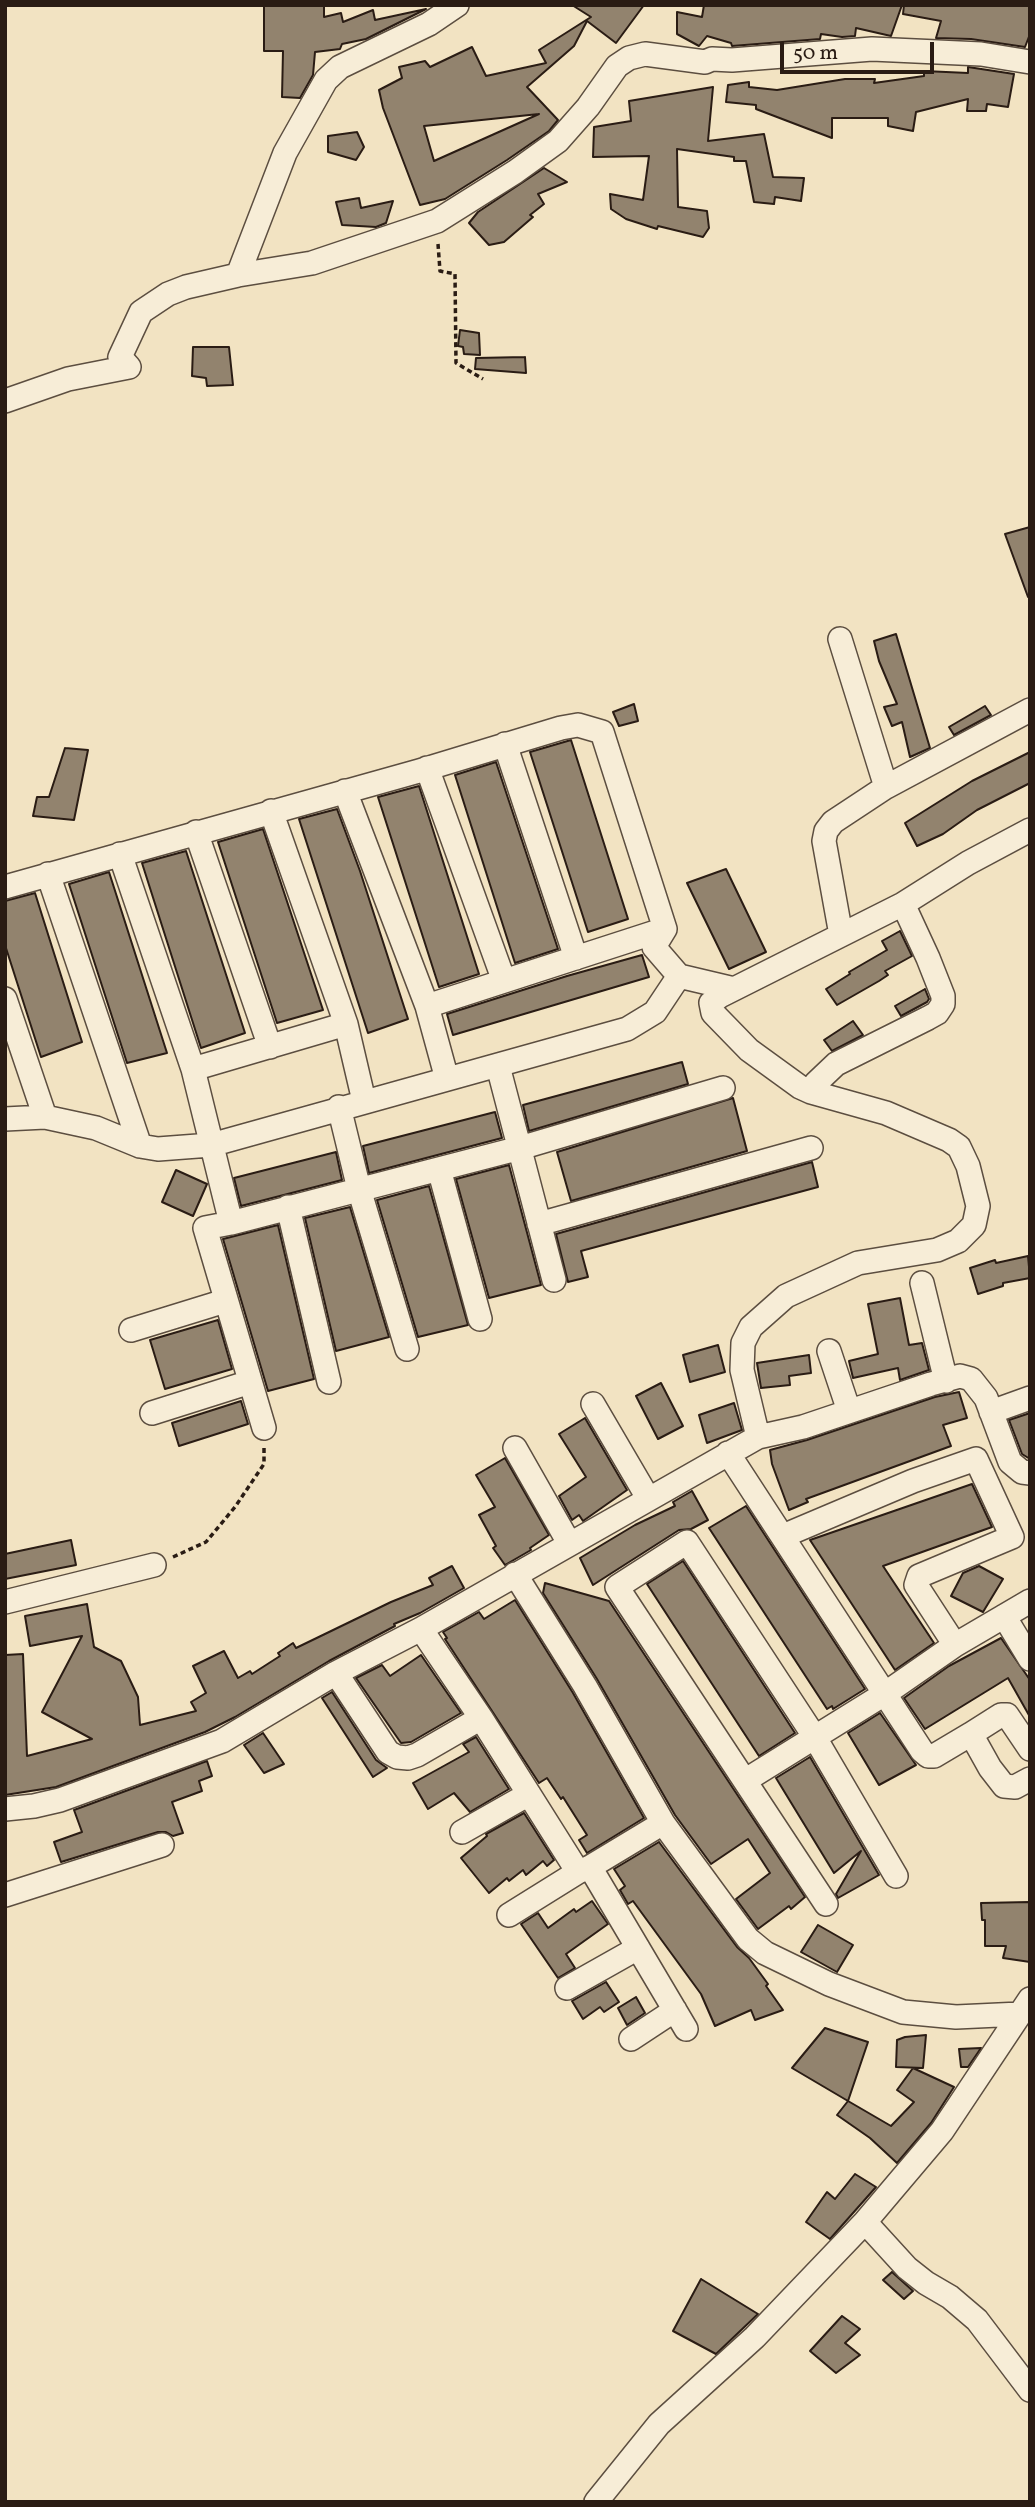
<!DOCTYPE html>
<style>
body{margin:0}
#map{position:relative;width:1035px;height:2507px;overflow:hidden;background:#f2e3c2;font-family:Vollkorn,serif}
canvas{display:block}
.frame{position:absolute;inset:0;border:7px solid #2a1c14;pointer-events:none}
.scale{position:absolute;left:780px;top:42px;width:154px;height:32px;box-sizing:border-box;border:4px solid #2a1c14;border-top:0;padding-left:9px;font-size:21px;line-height:24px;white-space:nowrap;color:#2a1c14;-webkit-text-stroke:5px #f7edd7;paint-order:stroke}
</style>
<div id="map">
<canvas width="1035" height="2507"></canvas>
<div class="frame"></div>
<div class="scale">50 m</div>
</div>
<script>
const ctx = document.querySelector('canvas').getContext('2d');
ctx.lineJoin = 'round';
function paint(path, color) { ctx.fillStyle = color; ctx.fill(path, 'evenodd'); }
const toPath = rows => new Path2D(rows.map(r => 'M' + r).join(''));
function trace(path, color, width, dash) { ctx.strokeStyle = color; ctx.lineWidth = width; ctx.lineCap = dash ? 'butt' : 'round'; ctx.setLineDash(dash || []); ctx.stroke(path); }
const building = toPath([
 [264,5,324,5,324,17,341,13,343,22,373,10,375,20,426,9,366,39,342,44,340,49,315,52,313,75,300,98,282,97,283,51,264,51,264,5],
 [572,5,644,5,616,43,587,21,574,46,527,87,558,120,549,131,507,160,445,199,420,205,383,108,379,90,402,78,399,67,425,61,430,67,472,47,486,76,546,63,539,50,591,17,572,5],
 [539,114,434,161,424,126,539,114],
 [704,5,902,5,891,36,856,28,855,36,842,37,821,34,820,39,732,46,731,43,707,36,699,46,677,34,677,12,702,17,704,5],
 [904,5,1030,5,1030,34,1025,47,971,39,936,38,941,21,903,14,904,5],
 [968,67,1014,74,1008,107,987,104,986,111,967,111,968,99,916,112,913,131,888,126,888,118,832,118,832,138,756,109,756,105,726,102,728,85,749,82,749,87,777,90,845,79,875,79,874,83,924,76,924,71,968,73,968,67],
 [713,87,708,141,764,134,773,177,804,178,801,201,775,197,774,204,754,202,746,161,734,161,734,157,677,149,678,207,707,211,709,228,703,237,658,226,657,229,626,219,611,209,610,194,643,200,649,156,593,157,594,127,631,121,629,101,713,87],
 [357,132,364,147,356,160,328,152,328,136,357,132],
 [544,168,567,182,538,194,544,204,530,215,533,217,504,242,489,245,469,223,478,212,544,168],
 [359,198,361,208,393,201,386,223,376,227,342,225,336,202,359,198],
 [460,330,479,333,480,355,464,354,463,347,458,346,460,330],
 [193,347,229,347,233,385,207,386,206,378,192,376,193,347],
 [525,357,526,373,475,369,476,358,525,357],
 [1030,527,1030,597,1028,597,1005,534,1030,527],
 [896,634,930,748,910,757,902,722,892,726,884,707,897,704,879,661,874,641,896,634],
 [634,704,638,721,619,726,613,712,634,704],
 [985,706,991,715,954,735,949,727,985,706],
 [571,740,628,919,588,932,530,752,571,740],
 [65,748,88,750,74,820,33,816,37,797,49,797,65,748],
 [1030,752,1030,783,977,810,943,834,917,846,905,823,972,781,1030,752],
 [496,762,558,949,515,963,455,775,496,762],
 [419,786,479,974,439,987,378,797,419,786],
 [337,809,360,871,408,1019,368,1033,299,819,337,809],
 [263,829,323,1010,277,1023,218,842,263,829],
 [186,851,245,1033,201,1048,142,863,186,851],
 [726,869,766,952,729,969,687,883,726,869],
 [109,872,167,1053,127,1063,69,884,109,872],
 [35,893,82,1042,41,1057,5,945,5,901,35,893],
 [900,931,912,956,885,971,888,975,879,981,837,1005,826,989,850,974,849,972,887,950,882,941,900,931],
 [642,955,649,977,453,1035,447,1014,567,976,642,955],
 [925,989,929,999,927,1002,901,1016,895,1006,925,989],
 [853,1021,863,1035,832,1051,824,1040,853,1021],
 [682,1062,688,1084,529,1131,523,1105,682,1062],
 [733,1098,747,1151,571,1201,557,1152,733,1098],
 [495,1112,502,1138,369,1173,363,1146,495,1112],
 [336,1152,342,1180,241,1206,234,1178,336,1152],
 [812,1162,818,1187,581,1251,588,1277,568,1282,556,1234,812,1162],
 [509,1165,541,1285,489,1298,456,1179,509,1165],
 [176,1170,207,1184,193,1216,162,1202,176,1170],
 [429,1186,468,1325,418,1337,377,1200,429,1186],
 [350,1207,389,1337,336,1351,305,1218,350,1207],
 [278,1225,314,1379,268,1391,223,1239,278,1225],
 [1028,1256,1030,1278,1003,1283,1003,1286,978,1294,970,1268,995,1260,996,1263,1028,1256],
 [900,1298,909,1345,922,1343,929,1370,900,1380,898,1368,853,1378,849,1361,878,1354,868,1304,900,1298],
 [218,1320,232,1369,165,1389,150,1340,218,1320],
 [718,1345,725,1372,690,1382,683,1355,718,1345],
 [809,1355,811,1373,789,1376,790,1385,761,1388,757,1363,809,1355],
 [661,1383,683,1426,658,1439,636,1396,661,1383],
 [959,1392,967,1418,943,1425,951,1446,806,1499,808,1502,789,1510,772,1464,770,1450,807,1440,935,1397,959,1392],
 [241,1401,248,1424,179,1446,172,1423,241,1401],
 [734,1403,742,1430,707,1443,699,1415,734,1403],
 [1030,1413,1030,1459,1022,1454,1009,1420,1030,1413],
 [585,1418,627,1490,583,1521,579,1515,572,1520,559,1496,586,1477,559,1434,585,1418],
 [505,1458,549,1535,530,1548,531,1550,505,1565,493,1548,496,1546,479,1515,495,1507,476,1475,505,1458],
 [972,1484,992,1527,883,1566,934,1643,895,1670,810,1540,972,1484],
 [692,1491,708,1520,691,1529,679,1530,593,1585,580,1558,635,1525,675,1506,673,1502,692,1491],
 [746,1506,865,1689,833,1709,832,1706,827,1709,709,1528,746,1506],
 [71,1540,76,1565,5,1579,5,1554,71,1540],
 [683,1561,795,1733,759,1756,647,1584,683,1561],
 [452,1566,464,1588,420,1613,394,1624,395,1626,329,1661,235,1717,205,1732,56,1787,5,1795,5,1655,23,1654,27,1756,92,1739,42,1712,82,1636,30,1646,25,1616,87,1604,94,1647,121,1661,138,1697,140,1725,196,1711,191,1702,206,1693,193,1666,224,1651,238,1678,250,1671,252,1674,280,1656,278,1653,293,1643,296,1648,391,1602,433,1585,429,1578,452,1566],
 [979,1566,1003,1579,983,1612,951,1596,963,1573,979,1566],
 [545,1583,609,1601,805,1897,791,1909,789,1906,758,1929,736,1899,770,1873,748,1839,711,1864,675,1815,597,1679,543,1593,545,1583],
 [515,1600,573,1693,644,1818,587,1853,579,1840,587,1835,563,1797,561,1799,547,1778,539,1783,445,1639,447,1638,443,1632,479,1612,484,1619,515,1600],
 [1001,1638,1030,1680,1030,1717,1008,1678,925,1729,904,1698,949,1666,1001,1638],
 [421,1655,461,1713,411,1742,401,1743,356,1678,382,1665,390,1676,421,1655],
 [332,1692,376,1760,387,1768,373,1777,322,1698,332,1692],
 [880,1713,916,1765,879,1785,848,1733,880,1713],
 [263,1733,284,1764,264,1773,244,1745,263,1733],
 [476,1737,509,1789,470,1812,454,1793,428,1809,413,1783,469,1752,463,1744,476,1737],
 [810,1757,879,1875,838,1898,836,1894,861,1851,834,1873,776,1778,810,1757],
 [207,1761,212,1776,199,1781,202,1791,172,1802,183,1833,173,1836,166,1832,158,1832,61,1862,54,1842,82,1832,74,1810,207,1761],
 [524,1813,554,1860,547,1866,543,1861,526,1875,523,1870,509,1881,507,1878,489,1893,461,1858,487,1836,486,1834,524,1813],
 [659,1842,737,1947,749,1958,768,1984,766,1986,783,2010,755,2020,751,2010,715,2026,701,1994,633,1901,628,1904,620,1890,625,1886,614,1869,659,1842],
 [592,1901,608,1924,566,1954,575,1968,558,1978,521,1924,538,1913,548,1928,574,1909,576,1912,592,1901],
 [1030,1902,1030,1962,1003,1958,1006,1946,985,1946,985,1920,982,1920,981,1903,1030,1902],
 [818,1925,853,1945,837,1972,801,1952,818,1925],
 [606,1982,619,2002,604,2012,600,2007,583,2019,572,2001,606,1982],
 [636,1997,645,2013,627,2025,618,2008,636,1997],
 [825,2028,868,2042,848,2101,792,2068,825,2028],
 [926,2035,923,2068,896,2067,897,2040,905,2037,926,2035],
 [981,2048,968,2067,961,2067,959,2049,981,2048],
 [913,2068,954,2087,931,2123,897,2163,870,2138,837,2115,848,2101,891,2126,914,2102,897,2090,913,2068],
 [855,2174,876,2187,830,2239,806,2222,827,2192,835,2199,855,2174],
 [892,2272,913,2291,904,2299,883,2280,892,2272],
 [701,2279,758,2314,716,2354,673,2331,701,2279],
 [842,2316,860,2329,845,2343,860,2355,836,2373,810,2351,842,2316]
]);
paint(building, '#92836e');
trace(building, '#2a1c14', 2);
const minor = toPath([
 [238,275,285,153,326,80,340,67,429,24,457,5],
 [5,401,68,379,129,367,120,357,141,312,168,294,186,287,238,275,312,263,437,221,515,172,558,141,588,107,617,66,629,58,645,54,705,62,712,59,732,60,872,49,981,54,1030,62],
 [840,639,886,787],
 [505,744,576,958],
 [427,768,504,981],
 [345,791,427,1006,447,1079],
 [271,811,346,1024,364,1101],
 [196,832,270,1047],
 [120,854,193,1069,231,1223,205,1228,264,1428],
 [48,874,140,1146],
 [5,887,419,771,561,728,578,725,602,732,665,929,654,947,679,976,734,989],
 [841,935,824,841,826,831,833,822,886,787,1030,710],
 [5,999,45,1117],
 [427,1006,665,929],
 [498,1066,554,1280],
 [193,1069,346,1024],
 [811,1092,816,1083,836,1064,928,1018,937,1013,943,1004,943,996,928,958,903,904],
 [339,1107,359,1189,407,1349],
 [5,1119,45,1117,96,1128,140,1146,158,1149,211,1145,627,1029,655,1012,679,976],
 [439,1169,480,1319],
 [288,1207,329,1382],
 [231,1223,520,1148,723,1088],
 [539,1224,811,1148],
 [922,1283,946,1381],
 [131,1330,225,1301],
 [829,1351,849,1411],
 [593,1404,648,1498],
 [991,1412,1030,1398],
 [152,1413,250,1382],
 [758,1437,742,1370,743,1343,751,1327,786,1296,858,1263,937,1250,958,1241,974,1225,978,1206,968,1166,959,1147,949,1140,886,1113,811,1092,800,1087,749,1050,713,1013,711,1003,720,996,903,904,968,863,1030,830],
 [515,1448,569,1543],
 [728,1453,922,1751,928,1756,934,1756,971,1734,990,1768,1004,1786,1015,1787,1030,1779],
 [783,1536,913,1481,976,1459,1012,1537,919,1576,916,1585,955,1645],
 [5,1602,154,1565],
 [1004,1616,1030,1659],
 [421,1629,481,1718,578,1872,590,1867,663,1823,585,1686,515,1574],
 [336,1673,388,1752,397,1757,408,1758,417,1755,481,1718],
 [971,1734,1001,1715,1007,1715,1030,1749],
 [746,1780,886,1693,955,1645,1030,1601],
 [5,1809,34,1806,60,1800,222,1741,336,1673,421,1629,758,1437,803,1427,931,1384,960,1376,971,1379,986,1398,1010,1462,1022,1472,1030,1473],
 [663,1823,748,1939,765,1953,829,1984,903,2012,956,2017,1020,2014],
 [462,1832,529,1794],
 [590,1867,686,2029],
 [5,1895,162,1845],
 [826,1904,617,1587,687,1542,814,1736,896,1876],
 [509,1915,578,1872],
 [567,1988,638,1948],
 [631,2039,675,2010],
 [865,2222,907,2268,926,2283,950,2297,977,2320,1030,2390],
 [596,2502,659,2424,755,2337,865,2222,942,2131,1030,1999]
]);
trace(minor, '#5c4e40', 26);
trace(toPath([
 [438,244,440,271,455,274,456,363,483,379],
 [173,1557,206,1542,235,1507,264,1464,264,1448]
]), '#2a1c14', 3.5, [5, 3.5]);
trace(minor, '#f7edd7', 23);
</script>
